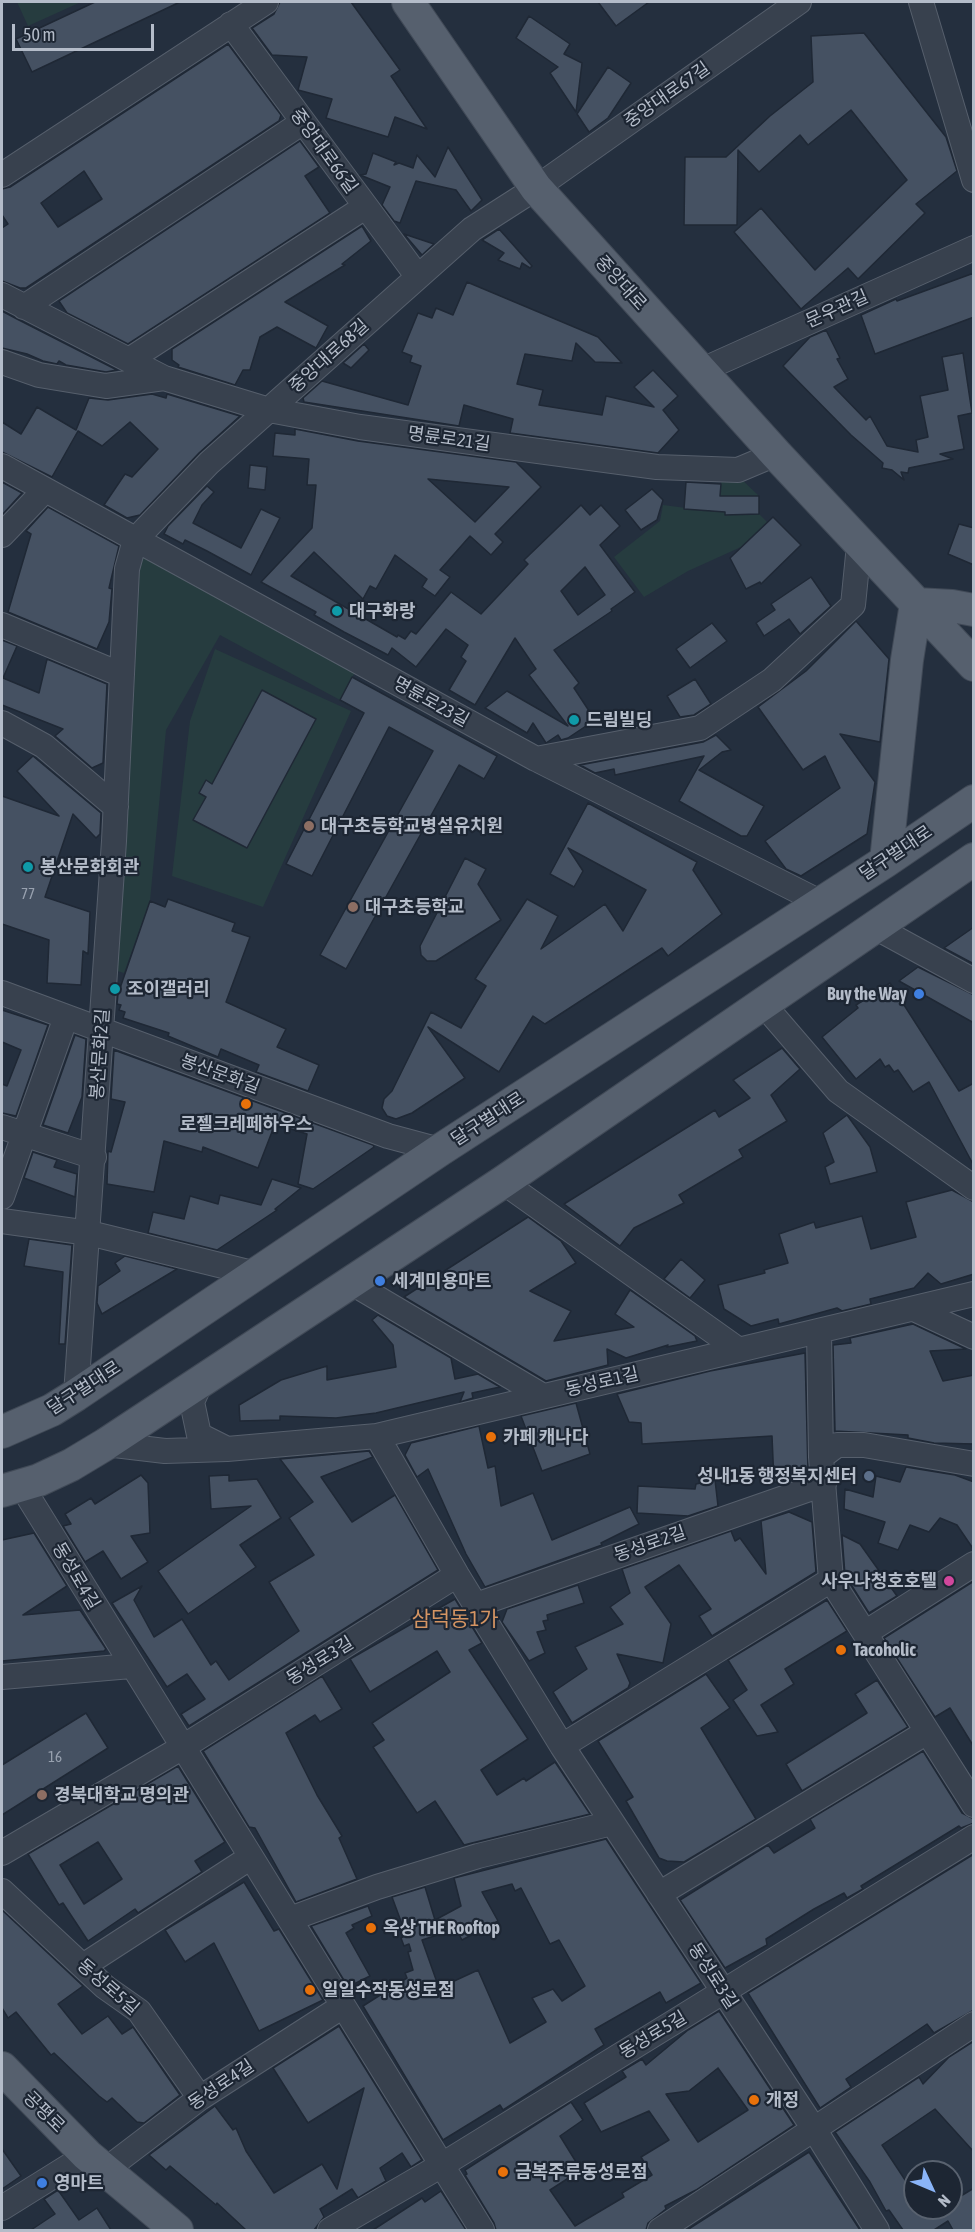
<!DOCTYPE html>
<meta charset="utf-8">
<style>
body{margin:0}
#map{position:relative;width:975px;height:2232px;overflow:hidden;background:#242f3e;font-family:"Asap Condensed",sans-serif}
canvas{display:block}
.frame{position:absolute;inset:0;border:3px solid #b4bcc9;pointer-events:none}
.north{position:absolute;left:903px;top:2160px;width:60px;height:60px;box-sizing:border-box;background:#1d2633;border:2px solid #59626f;border-radius:50%;rotate:134deg;font-size:16px;font-weight:700;line-height:24px;text-align:center;color:#b4bcc9}
.north::after{content:'';display:block;margin:auto;width:21px;height:27px;background:#8ab4f8;clip-path:polygon(50% 0,100% 100%,50% 72%,0 100%)}
.scale{position:absolute;left:12px;top:24px;width:142px;height:27px;box-sizing:border-box;border:3px solid #b4bcc9;border-top:0;padding-left:8px;font-size:18px;line-height:21px;white-space:nowrap;color:#b4bcc9;-webkit-text-stroke:4px #1d2633;paint-order:stroke}
</style>
<div id="map">
<canvas width="975" height="2232"></canvas>
<div class="frame"></div>
<div class="north">N</div>
<div class="scale">50 m</div>
</div>
<script>
const ctx = document.querySelector('canvas').getContext('2d');
ctx.lineJoin = 'round';
function paint(path, color) { ctx.fillStyle = color; ctx.fill(path, 'evenodd'); }
const toPath = rows => new Path2D(rows.map(r => 'M' + r).join(''));
function trace(path, color, width, dash) { ctx.strokeStyle = color; ctx.lineWidth = width; ctx.lineCap = dash ? 'butt' : 'round'; ctx.setLineDash(dash || []); ctx.stroke(path); }
function drawText(font, color, halo, rows, align = 'center') {
  ctx.font = font + ' "Asap Condensed","Noto Sans KR",sans-serif'; ctx.lineWidth = 4.5; ctx.setLineDash([]); ctx.textBaseline = 'middle'; ctx.strokeStyle = halo; ctx.fillStyle = color; for (const [text, x, y, turn = 0] of rows) {
    ctx.save(); ctx.translate(x, y); ctx.rotate((+turn || 0) * Math.PI / 180); ctx.textAlign = isNaN(turn) ? turn : align; if (halo) ctx.strokeText(text, 0, 0); ctx.fillText(text, 0, 0); ctx.restore();
  }
}
paint(toPath([
 [17,2,81,2,28,26],
 [722,474,736,474,759,496,725,497,759,514,767,522,741,547,688,571,644,597,614,557,660,521,663,505,718,512],
 [135,540,360,663,340,700,220,635,166,730,150,901,124,973,108,968],
 [215,649,351,711,263,907,172,876,190,721]
]), '#263c3f');
const building = toPath([
 [95,2,180,2,32,72,16,39,95,2],
 [280,2,351,2,400,70,391,76,427,129,395,117,388,137,326,118,332,99,298,90,307,57,272,55,252,28,274,14,280,2],
 [598,2,649,2,616,26,598,2],
 [529,16,570,44,564,54,582,63,576,112,550,73,558,67,516,38,529,16],
 [864,33,946,137,957,171,916,204,925,213,858,279,848,268,801,309,734,232,761,208,815,270,907,180,851,110,808,145,800,135,759,172,738,150,737,225,684,225,685,157,726,157,770,116,813,82,811,36,864,33],
 [228,44,281,115,279,121,26,288,20,288,2,281,2,228,8,224,2,215,2,189,10,187,228,44],
 [84,171,102,199,58,227,41,203,84,171],
 [608,67,631,83,608,118,589,132,577,114,608,67],
 [300,141,319,167,305,176,330,213,128,344,67,313,59,301,300,141],
 [448,147,482,200,471,211,456,190,416,181,400,223,394,221,382,205,390,187,360,175,366,174,373,153,396,162,394,165,399,163,413,168,417,155,435,177,448,147],
 [362,226,371,241,342,264,345,265,285,302,328,326,316,348,277,327,260,337,250,370,243,370,235,385,178,367,179,365,172,360,172,349,362,226],
 [499,229,532,266,530,268,522,263,520,269,498,260,504,253,482,240,499,229],
 [404,234,434,244,422,255,404,234],
 [974,273,974,317,875,354,861,315,896,299,897,301,974,273],
 [467,282,598,337,622,363,595,362,576,343,572,361,525,354,517,384,543,390,539,405,602,415,606,396,654,407,634,387,653,370,678,396,663,410,679,430,658,453,510,433,513,419,464,405,459,426,304,402,303,398,322,381,408,405,421,366,410,362,412,356,402,352,418,313,432,318,436,308,453,315,467,282],
 [2,311,17,319,117,370,106,372,66,365,59,361,57,364,43,361,27,354,2,348,2,311],
 [826,330,840,358,837,359,848,379,834,387,866,420,870,416,887,446,918,452,916,440,928,437,920,396,948,390,942,357,963,353,972,413,958,416,964,449,940,454,953,459,909,468,908,473,901,472,904,480,892,470,882,468,883,463,851,435,783,366,810,337,826,330],
 [364,344,369,350,351,368,343,363,364,344],
 [152,394,166,398,167,394,240,416,199,453,140,515,127,518,104,505,125,474,132,477,158,449,130,422,102,446,78,431,52,477,2,452,2,422,21,434,37,407,76,430,89,398,108,400,152,394],
 [295,429,358,441,516,462,541,487,495,534,503,542,491,555,470,536,440,570,450,577,435,596,422,587,427,579,395,555,376,589,370,586,363,599,314,552,291,576,397,637,398,635,405,639,411,631,416,634,451,592,481,614,528,564,524,560,581,505,590,515,601,505,620,526,600,545,635,592,611,609,612,611,554,650,579,683,574,688,595,720,568,738,561,740,558,735,546,743,533,723,527,733,485,708,507,691,568,726,529,675,536,669,515,638,475,705,449,690,466,661,461,657,468,645,446,629,416,667,392,648,388,655,344,632,314,615,316,612,261,582,312,528,316,485,307,485,309,459,273,456,275,433,295,435,295,429],
 [428,479,509,487,475,522,428,479],
 [585,567,605,595,578,615,561,591,585,567],
 [250,465,267,467,265,490,248,488,250,465],
 [2,482,22,493,2,515,2,482],
 [686,482,721,484,720,496,759,496,759,514,725,515,725,512,684,509,686,482],
 [207,486,214,492,202,505,193,523,241,548,261,509,280,518,251,575,207,551,185,540,183,544,164,534,168,526,207,486],
 [652,489,663,500,657,520,641,530,625,510,652,489],
 [48,507,119,546,109,588,112,589,109,622,97,649,8,612,31,534,26,531,48,507],
 [773,517,801,545,761,584,760,582,746,589,730,558,773,517],
 [959,524,974,528,974,565,948,554,959,524],
 [811,577,831,606,800,634,789,619,764,636,756,623,775,610,771,604,811,577],
 [856,621,889,659,880,742,840,734,875,782,867,834,801,876,786,869,765,841,840,788,825,756,803,770,758,707,806,671,856,621],
 [712,623,727,641,690,668,676,649,712,623],
 [2,640,17,646,3,678,39,693,47,659,107,684,103,763,92,768,55,736,63,729,2,705,2,640],
 [352,677,497,756,484,779,459,765,346,969,320,955,433,751,389,727,312,876,286,864,364,713,340,700,352,677],
 [695,679,711,704,694,715,680,717,667,696,695,679],
 [262,690,316,719,247,848,193,820,206,797,199,793,206,780,212,784,262,690],
 [716,735,731,750,722,752,699,770,764,806,747,836,741,836,679,801,704,756,615,775,614,769,595,773,580,765,703,742,716,735],
 [33,756,101,813,100,834,96,838,73,814,45,897,90,912,88,954,83,951,81,985,47,983,49,940,2,924,2,796,59,816,17,771,33,756],
 [588,803,697,862,693,870,722,914,668,956,662,948,545,1024,533,1016,499,1072,428,1027,465,1078,412,1113,396,1119,387,1116,382,1108,384,1099,392,1091,431,1012,461,1028,486,986,475,979,527,899,558,916,541,949,605,904,623,931,646,890,568,848,583,871,574,887,550,874,588,803],
 [465,858,486,869,478,884,501,920,436,961,427,961,421,955,420,946,465,858],
 [168,899,235,923,232,931,250,937,226,1002,286,1029,277,1047,319,1065,308,1091,256,1072,259,1065,221,1049,218,1057,168,1036,169,1033,123,1018,125,1012,119,1010,121,1005,117,1004,118,994,150,901,165,907,168,899],
 [974,927,974,964,944,948,974,927],
 [918,967,974,995,974,1023,899,981,918,967],
 [890,983,959,1091,974,1083,974,1166,929,1082,913,1092,898,1070,894,1072,889,1065,885,1067,880,1059,856,1079,822,1037,858,1008,856,1005,890,983],
 [2,1010,48,1025,16,1116,2,1113,2,1084,7,1086,21,1050,2,1042,2,1010],
 [75,1035,86,1039,82,1097,68,1133,43,1125,75,1035],
 [782,1048,800,1069,771,1095,787,1121,739,1150,743,1157,679,1195,684,1203,634,1228,620,1246,564,1204,715,1110,719,1117,750,1098,733,1080,782,1048],
 [114,1050,373,1145,374,1147,313,1189,298,1184,307,1134,275,1124,258,1168,203,1147,202,1152,164,1141,154,1192,107,1184,108,1151,111,1152,125,1102,111,1099,114,1050],
 [847,1115,870,1147,877,1172,830,1184,825,1167,834,1162,823,1133,847,1115],
 [33,1152,57,1160,54,1167,77,1174,75,1197,24,1178,33,1152],
 [272,1179,301,1188,275,1209,277,1210,217,1250,148,1233,153,1212,184,1219,190,1196,218,1204,220,1195,261,1205,272,1179],
 [952,1190,974,1202,974,1274,941,1284,928,1273,914,1288,870,1299,871,1304,842,1311,837,1308,779,1324,778,1319,751,1326,724,1309,718,1285,765,1273,764,1270,788,1263,779,1234,814,1222,816,1228,862,1216,871,1249,916,1237,906,1202,952,1190],
 [528,1217,561,1241,576,1263,530,1291,571,1311,554,1341,634,1327,615,1314,630,1290,695,1336,697,1341,667,1347,668,1345,626,1358,607,1349,608,1365,546,1381,404,1297,528,1217],
 [29,1239,72,1245,65,1344,59,1344,63,1272,24,1266,29,1239],
 [125,1256,177,1269,102,1314,97,1303,98,1286,120,1271,115,1263,125,1256],
 [681,1259,705,1280,690,1298,664,1279,681,1259],
 [378,1315,451,1358,455,1379,478,1374,500,1387,472,1393,473,1398,460,1402,464,1392,376,1413,336,1418,280,1416,280,1420,240,1421,239,1405,281,1380,327,1366,327,1380,396,1367,393,1345,372,1320,378,1315],
 [913,1324,966,1349,930,1351,943,1381,974,1375,974,1444,934,1443,908,1438,908,1435,835,1431,833,1345,851,1343,850,1338,913,1324],
 [805,1353,808,1472,786,1482,774,1482,772,1436,642,1444,641,1423,629,1422,617,1394,710,1371,805,1353],
 [576,1403,590,1454,542,1471,521,1416,576,1403],
 [479,1426,488,1468,495,1466,501,1506,533,1493,552,1540,630,1507,639,1524,601,1543,602,1545,485,1587,466,1554,428,1469,417,1477,405,1455,411,1443,479,1426],
 [369,1451,373,1457,321,1477,352,1522,395,1495,438,1570,189,1726,181,1714,205,1699,187,1674,167,1687,112,1603,142,1586,134,1600,154,1637,182,1619,211,1665,216,1661,229,1680,299,1631,269,1582,314,1555,289,1518,313,1502,280,1459,369,1451],
 [906,1467,955,1475,974,1482,974,1550,957,1525,940,1518,929,1532,910,1525,898,1550,878,1543,885,1522,844,1509,845,1489,873,1497,876,1476,900,1482,906,1467],
 [141,1475,148,1483,150,1533,131,1536,148,1562,121,1579,103,1551,85,1562,63,1526,71,1524,65,1514,91,1498,95,1504,141,1475],
 [229,1475,229,1481,257,1479,281,1518,240,1545,256,1567,188,1614,158,1571,251,1506,211,1509,209,1476,229,1475],
 [715,1480,718,1506,688,1516,637,1513,638,1486,695,1489,696,1484,715,1480],
 [789,1512,812,1522,816,1572,712,1636,699,1616,711,1609,679,1565,645,1587,671,1624,663,1663,617,1654,630,1683,628,1688,572,1723,553,1692,587,1669,575,1647,623,1624,610,1607,630,1593,622,1569,731,1531,735,1541,740,1538,766,1574,761,1521,789,1512],
 [34,1533,67,1586,23,1615,80,1610,106,1649,104,1651,2,1661,2,1540,34,1533],
 [842,1535,860,1544,897,1596,869,1613,845,1575,842,1535],
 [974,1581,974,1747,950,1708,935,1717,884,1638,974,1581],
 [578,1585,584,1603,547,1615,548,1620,543,1621,546,1630,537,1632,545,1653,529,1661,502,1622,507,1609,578,1585],
 [455,1599,482,1643,469,1650,528,1739,481,1770,497,1795,524,1778,526,1781,555,1762,590,1814,464,1845,435,1801,417,1813,373,1747,384,1740,372,1723,450,1672,437,1651,370,1692,350,1659,455,1599],
 [827,1600,847,1631,785,1669,794,1684,761,1705,778,1732,757,1736,733,1700,747,1690,728,1660,827,1600],
 [706,1674,730,1708,701,1728,756,1819,684,1862,667,1861,659,1858,626,1801,633,1797,598,1741,706,1674],
 [322,1676,342,1709,320,1722,315,1715,286,1733,317,1795,342,1836,339,1838,357,1879,296,1902,255,1828,249,1827,203,1751,322,1676],
 [877,1680,908,1727,802,1791,786,1764,867,1713,855,1694,877,1680],
 [86,1713,108,1748,2,1815,2,1765,86,1713],
 [923,1751,962,1813,974,1819,974,1823,961,1828,959,1826,861,1886,863,1889,847,1898,844,1893,814,1909,766,1939,767,1945,725,1968,680,1900,768,1845,774,1853,815,1828,810,1819,923,1751],
 [178,1766,225,1842,195,1861,202,1872,138,1913,135,1909,88,1941,63,1903,59,1905,28,1854,178,1766],
 [98,1842,122,1879,84,1904,60,1865,98,1842],
 [606,1839,701,1983,666,2003,660,1992,595,2029,604,2045,503,2110,500,2105,443,2140,363,2006,407,1978,405,1973,413,1970,408,1952,411,1951,409,1944,404,1946,401,1938,406,1935,392,1897,425,1887,435,1920,461,1906,454,1878,606,1839],
 [512,1884,515,1891,521,1888,550,1944,559,1940,585,1986,562,2001,553,1989,532,1998,546,2022,510,2043,478,1970,439,1988,422,1940,456,1929,462,1940,498,1921,482,1892,512,1884],
 [974,1854,974,2010,934,2033,927,2024,846,2079,851,2087,820,2108,748,1993,974,1854],
 [244,1882,274,1931,279,1929,323,2000,259,2031,214,1943,185,1962,165,1930,244,1882],
 [368,1906,372,1916,352,1925,354,1928,346,1933,370,1976,348,1987,311,1926,368,1906],
 [2,1910,83,1986,58,2004,82,2034,108,2016,122,2034,133,2027,180,2095,144,2123,137,2122,112,2098,107,2102,99,2096,54,2053,51,2055,16,2012,8,2018,2,2008,2,1910],
 [719,2011,794,2125,696,2190,665,2206,666,2209,648,2223,646,2230,496,2230,494,2223,465,2175,467,2174,465,2170,571,2102,583,2120,560,2136,581,2170,550,2190,575,2226,624,2197,622,2193,652,2175,641,2157,669,2140,649,2111,601,2132,584,2103,626,2077,622,2071,642,2059,646,2065,688,2030,719,2011],
 [718,2068,748,2110,698,2142,666,2094,689,2091,718,2068],
 [339,2026,422,2160,411,2167,402,2153,380,2168,386,2181,358,2198,352,2189,320,2209,324,2217,314,2230,246,2230,217,2203,216,2205,170,2166,166,2170,149,2155,215,2106,233,2130,236,2128,246,2151,274,2193,322,2164,337,2189,364,2088,308,2123,273,2068,339,2026],
 [974,2041,974,2152,935,2109,882,2145,915,2195,915,2208,951,2208,951,2202,974,2188,974,2230,953,2230,948,2221,934,2230,903,2230,889,2210,886,2211,870,2182,835,2132,919,2077,923,2084,949,2057,974,2041],
 [2,2149,21,2176,2,2189,2,2149],
 [809,2152,860,2230,687,2230,809,2152],
 [58,2190,79,2220,97,2208,111,2230,31,2230,55,2214,44,2199,58,2190],
 [441,2191,466,2230,373,2230,422,2198,425,2202,441,2191]
]);
paint(building, '#455162');
trace(building, '#1f2835', 1.5);
const minor = toPath([
 [921,2,974,180],
 [231,24,418,277],
 [2,175,266,2],
 [2,295,164,378,269,410,360,427,657,467,738,470,776,454],
 [24,307,303,122],
 [129,360,365,207],
 [2,362,39,375,106,386,164,378],
 [700,371,974,248],
 [2,466,536,759,822,903],
 [2,535,45,490],
 [2,625,122,675],
 [2,723,44,746,116,807],
 [536,759,700,728,772,680,853,605,859,545],
 [875,927,974,981],
 [2,993,388,1136,440,1150],
 [764,1005,838,1091,974,1188],
 [2,1127,94,1157],
 [503,1182,739,1350],
 [2,1197,66,1017],
 [2,1221,89,1233,256,1274],
 [352,1283,543,1396],
 [914,1309,974,1337],
 [819,1331,821,1457,831,1580,974,1805],
 [201,1382,192,1402,199,1435,225,1448],
 [76,1395,114,841,127,569,135,540,209,463,472,229,536,188,799,2],
 [377,1436,457,1575,562,1746,814,2129,877,2230],
 [106,1444,165,1451,227,1449,377,1436,974,1294],
 [821,1457,837,1445,864,1445,974,1464],
 [21,1485,482,2230],
 [476,1605,824,1484],
 [865,1633,974,1564],
 [2,1677,131,1666],
 [562,1746,831,1580],
 [2,1853,183,1747,457,1575],
 [2,1891,105,1987,139,2011,200,2098],
 [659,1894,927,1732],
 [290,1919,377,1887,478,1856,612,1823],
 [83,1966,251,1857],
 [104,2171,200,2098,343,2006],
 [2,2208,87,2155],
 [330,2230,442,2165,974,1837],
 [660,2230,974,2024]
]);
const major = toPath([
 [408,2,536,188,776,454,974,665],
 [916,604,952,606,974,610],
 [886,861,907,660,916,604],
 [2,1432,52,1410,76,1395,440,1150,886,861,974,801],
 [2,1491,39,1480,71,1465,106,1444,503,1182,974,859],
 [2,2068,87,2155,177,2230]
]);
trace(minor, '#565f6c', 26);
trace(major, '#414a57', 34);
trace(minor, '#38414e', 24);
trace(major, '#56606e', 32);
for (const [x, y, r, color] of [
 [337,611,6,"#0f9aa8"],
 [574,720,6,"#0f9aa8"],
 [309,826,6,"#8d6e63"],
 [28,867,6,"#0f9aa8"],
 [353,907,6,"#8d6e63"],
 [115,989,6,"#0f9aa8"],
 [919,994,6,"#3f7fe0"],
 [246,1104,6,"#e8710a"],
 [380,1281,6,"#3f7fe0"],
 [491,1437,6,"#e8710a"],
 [869,1476,6,"#5c6f8a"],
 [949,1581,6,"#d1479c"],
 [841,1650,6,"#e8710a"],
 [42,1795,6,"#8d6e63"],
 [371,1928,6,"#e8710a"],
 [310,1990,6,"#e8710a"],
 [754,2100,6,"#e8710a"],
 [503,2172,6,"#e8710a"],
 [42,2183,6,"#3f7fe0"]
]) { const dot = new Path2D(); dot.arc(x, y, r, 0, 2 * Math.PI); ctx.fillStyle = color; ctx.fill(dot); trace(dot, '#1d2633', 2); }
drawText('15px', '#98a1af', null, [
 ["77",28,894],
 ["16",55,1757]
]);
drawText('18px', '#b4bcc9', '#1d2633', [
 ["중앙대로67길",667,95,-35],
 ["중앙대로66길",324,151,54],
 ["중앙대로",621,283,48],
 ["문우관길",837,309,-24],
 ["중앙대로68길",329,356,-42],
 ["명륜로21길",449,439,8],
 ["명륜로23길",431,702,29],
 ["달구벌대로",896,853,-34],
 ["봉산문화2길",100,1054,-86],
 ["봉산문화길",220,1074,20],
 ["달구벌대로",488,1119,-33],
 ["동성로1길",602,1382,-13],
 ["달구벌대로",84,1388,-33],
 ["동성로2길",650,1544,-19],
 ["동성로4길",76,1576,59],
 ["동성로3길",320,1661,-32],
 ["동성로3길",713,1976,57],
 ["동성로5길",108,1987,41],
 ["동성로5길",653,2035,-31],
 ["동성로4길",221,2085,-34],
 ["공평로",44,2112,45]
]);
drawText('bold 18px', '#b4bcc9', '#1d2633', [
 ["대구화랑",349,611],
 ["드림빌딩",586,720],
 ["대구초등학교병설유치원",321,826],
 ["봉산문화회관",40,867],
 ["대구초등학교",365,907],
 ["조이갤러리",127,989],
 ["Buy the Way",907,994,"right"],
 ["로젤크레페하우스",246,1124,"center"],
 ["세계미용마트",392,1281],
 ["카페 캐나다",503,1437],
 ["성내1동 행정복지센터",857,1476,"right"],
 ["사우나청호호텔",937,1581,"right"],
 ["Tacoholic",853,1650],
 ["경북대학교 명의관",54,1795],
 ["옥상 THE Rooftop",383,1928],
 ["일일수작동성로점",322,1990],
 ["개정",766,2100],
 ["금복주류동성로점",515,2172],
 ["영마트",54,2183]
], 'left');
drawText('21px', '#d59563', '#1d2633', [
 ["삼덕동1가",455,1619]
]);
</script>
